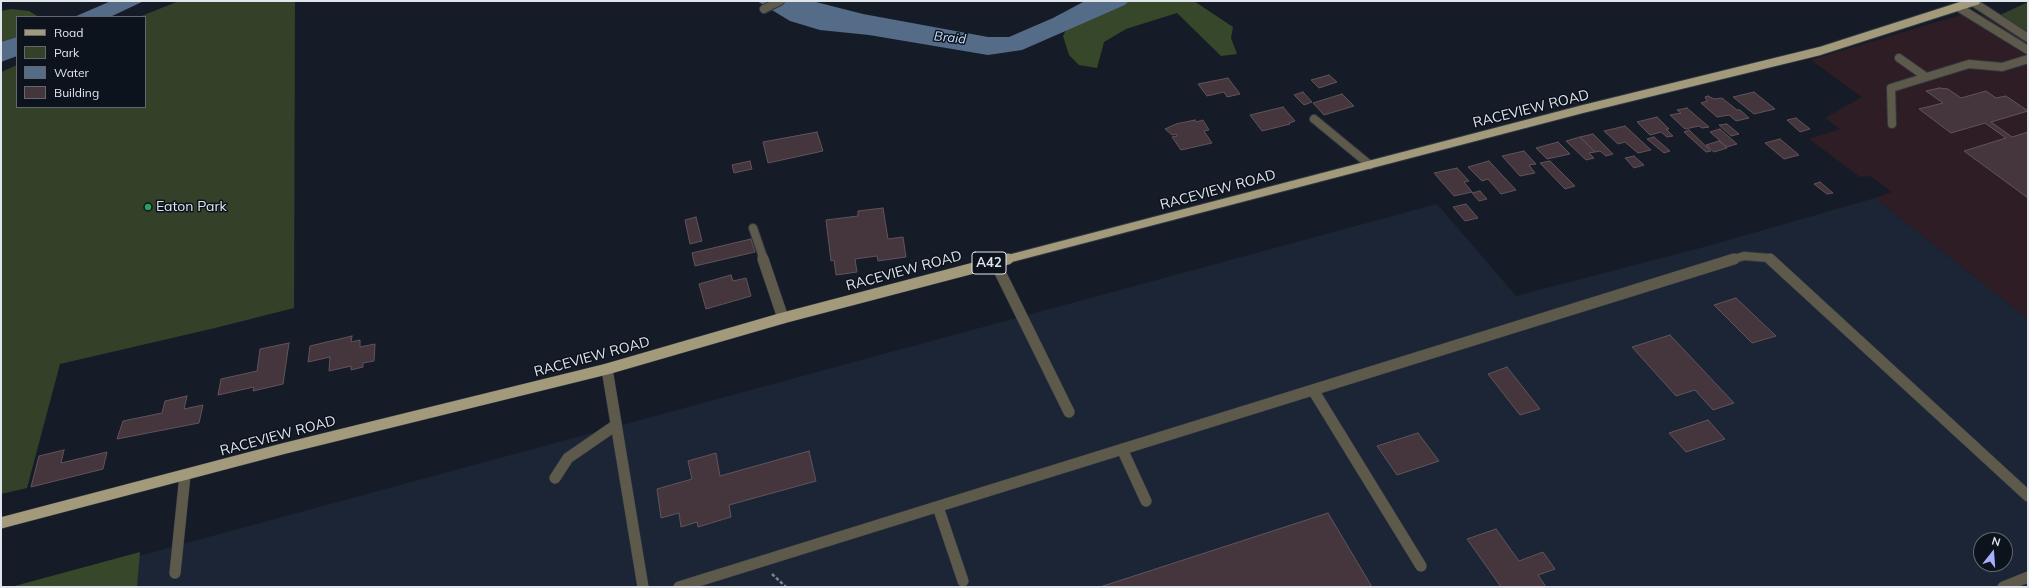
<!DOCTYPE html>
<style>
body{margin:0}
#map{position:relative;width:2029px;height:588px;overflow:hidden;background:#161c27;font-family:Mulish,sans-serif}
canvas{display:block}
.frame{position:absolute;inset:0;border:2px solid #e1e6ed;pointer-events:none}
.legend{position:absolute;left:16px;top:16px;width:130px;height:92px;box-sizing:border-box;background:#0d131d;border:1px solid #626770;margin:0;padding:5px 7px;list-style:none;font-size:12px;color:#e1e6ed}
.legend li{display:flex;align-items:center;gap:8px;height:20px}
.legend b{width:20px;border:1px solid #626770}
.north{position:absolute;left:1973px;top:532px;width:40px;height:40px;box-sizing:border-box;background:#0d131d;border:1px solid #626770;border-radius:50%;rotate:17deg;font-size:11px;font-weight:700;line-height:16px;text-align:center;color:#e1e6ed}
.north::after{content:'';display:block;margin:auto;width:14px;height:18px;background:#a8b0fc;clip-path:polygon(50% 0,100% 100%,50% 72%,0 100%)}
</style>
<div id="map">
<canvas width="2029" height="588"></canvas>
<div class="frame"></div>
<ul class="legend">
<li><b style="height:5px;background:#a29a7a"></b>Road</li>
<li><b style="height:11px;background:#324128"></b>Park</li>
<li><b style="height:11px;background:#556c88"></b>Water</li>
<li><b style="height:11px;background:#45363d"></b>Building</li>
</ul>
<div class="north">N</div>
</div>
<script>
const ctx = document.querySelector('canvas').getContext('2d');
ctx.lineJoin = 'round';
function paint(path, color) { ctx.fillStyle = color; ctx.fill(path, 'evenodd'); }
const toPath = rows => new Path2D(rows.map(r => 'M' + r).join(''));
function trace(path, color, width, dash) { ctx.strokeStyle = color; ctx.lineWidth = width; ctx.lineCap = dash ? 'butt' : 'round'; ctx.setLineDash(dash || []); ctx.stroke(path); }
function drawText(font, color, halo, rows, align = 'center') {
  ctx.font = font + ' Mulish,sans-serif'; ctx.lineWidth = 3; ctx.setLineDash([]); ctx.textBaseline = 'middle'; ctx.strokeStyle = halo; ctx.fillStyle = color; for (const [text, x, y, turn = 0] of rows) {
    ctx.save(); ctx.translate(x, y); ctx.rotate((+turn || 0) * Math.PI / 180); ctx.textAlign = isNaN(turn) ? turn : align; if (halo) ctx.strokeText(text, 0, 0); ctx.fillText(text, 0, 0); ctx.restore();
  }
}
paint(toPath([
 [1875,198,2028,319,2028,587,24,587,1437,204,1516,296,1704,247],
 [1981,540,2005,540,2005,564,1981,564]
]), '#1b2535');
paint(toPath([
 [1960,15,2000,15,2028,33,2028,319,1875,198,1892,192,1870,176,1860,177,1809,139,1840,129,1825,118,1862,97,1811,60]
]), '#2e1d25');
paint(toPath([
 [179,1,295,1,294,308,215,328,60,364,27,488,1,494,1,72,17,65,17,107,145,107,145,17,139,17],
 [2028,2,2028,33,2000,15]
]), '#324128');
paint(toPath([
 [1129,1,1194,1,1233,27,1231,38,1237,54,1221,56,1177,13,1126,29,1104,42,1097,68,1079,65,1069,55,1063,36,1066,30,1125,5],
 [11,9,29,11,39,17,17,17,17,37,1,42,1,11],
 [140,552,137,587,11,587]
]), '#36472a');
paint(toPath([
 [111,1,144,1,110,17,74,17],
 [757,1,812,1,863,14,988,37,1009,37,1053,18,1085,1,1129,1,1125,5,1022,50,988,55,869,35,820,30,790,21],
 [17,37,17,56,1,62,1,42]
]), '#556c88');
const building = toPath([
 [1329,75,1337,82,1319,88,1311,80,1329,75],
 [1228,78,1240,94,1227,97,1224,92,1207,96,1198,84,1228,78],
 [1939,88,1948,89,1961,98,1986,91,1996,98,2006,96,2028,111,1991,122,2012,137,2028,132,2028,198,1964,151,2006,138,1985,123,1951,133,1919,109,1943,103,1926,91,1939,88],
 [1303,92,1312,102,1304,105,1294,95,1303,92],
 [1754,92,1775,109,1754,114,1733,97,1754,92],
 [1342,94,1354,106,1324,115,1313,103,1342,94],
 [1708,96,1714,99,1722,98,1737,110,1740,110,1749,118,1736,121,1729,115,1717,117,1701,103,1707,101,1705,97,1708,96],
 [1283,107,1295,121,1289,123,1290,124,1262,131,1250,115,1283,107],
 [1687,108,1709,127,1702,128,1699,126,1685,129,1670,115,1681,113,1677,110,1687,108],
 [1657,117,1669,129,1666,129,1673,136,1667,137,1661,132,1650,135,1637,122,1657,117],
 [1796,118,1810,129,1800,132,1787,120,1796,118],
 [1195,120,1196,122,1203,120,1209,130,1204,131,1212,143,1181,150,1172,137,1177,136,1176,134,1172,135,1165,129,1176,124,1195,120],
 [1727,124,1739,134,1731,136,1719,125,1727,124],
 [1625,126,1651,150,1638,153,1625,142,1618,144,1604,131,1625,126],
 [1720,129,1737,144,1727,147,1710,132,1720,129],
 [1689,130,1711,151,1706,152,1684,132,1689,130],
 [817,132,823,151,768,163,763,142,817,132],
 [1593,134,1613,154,1606,156,1600,151,1595,152,1580,137,1593,134],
 [1580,137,1595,152,1589,153,1594,158,1586,160,1566,141,1580,137],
 [1654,137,1670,151,1664,153,1647,139,1654,137],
 [1780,139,1799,155,1784,159,1765,143,1780,139],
 [1719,141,1727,148,1714,152,1706,145,1719,141],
 [1558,142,1570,154,1547,159,1536,148,1558,142],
 [1524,151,1536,164,1529,165,1535,173,1520,176,1502,156,1524,151],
 [1634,156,1644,165,1634,168,1625,158,1634,156],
 [750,161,752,169,734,173,732,165,750,161],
 [1489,161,1516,190,1501,194,1488,179,1482,181,1468,167,1489,161],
 [1550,161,1575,186,1565,189,1540,163,1550,161],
 [1457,168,1469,181,1464,182,1472,192,1454,196,1434,173,1457,168],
 [1820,182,1833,193,1827,194,1814,184,1820,182],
 [1480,191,1487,199,1479,201,1472,193,1480,191],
 [1466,204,1478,218,1465,221,1453,207,1466,204],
 [883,208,888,239,903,237,906,257,878,261,877,256,855,259,857,272,836,275,834,260,831,261,826,220,858,216,858,211,883,208],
 [696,217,702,241,690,244,685,220,696,217],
 [751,239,755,252,695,266,692,253,751,239],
 [731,275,733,281,746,278,751,296,706,309,699,284,731,275],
 [1736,298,1776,336,1752,343,1714,305,1736,298],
 [1670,335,1734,403,1713,410,1695,390,1676,396,1632,347,1670,335],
 [352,336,351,342,360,340,360,347,375,344,374,361,363,363,363,367,351,370,351,366,329,371,330,357,308,362,310,346,352,336],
 [289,343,283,384,253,391,254,387,218,395,221,379,257,371,260,349,289,343],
 [1507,367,1540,409,1520,415,1488,374,1507,367],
 [187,396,184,409,203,405,199,423,117,439,123,421,162,413,165,401,187,396],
 [1708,420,1725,439,1686,452,1669,433,1708,420],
 [1418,433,1439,461,1397,475,1377,446,1418,433],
 [64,450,61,463,107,452,103,469,31,487,39,456,64,450],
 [809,451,816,481,729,505,731,517,698,527,697,522,681,527,679,513,661,518,657,489,692,479,688,461,716,453,720,476,809,451],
 [1328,513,1372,587,1100,587,1328,513],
 [1496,529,1519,561,1543,552,1555,569,1538,575,1546,587,1501,587,1467,539,1496,529]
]);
paint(building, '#45363d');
trace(building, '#62535a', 1);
const laneFar1 = toPath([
 [1973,2,2028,38],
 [1958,7,2028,50],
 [764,9,780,1],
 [1899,58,1926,77],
 [1314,119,1370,165],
 [1892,124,1891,88,1969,64,2002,67,2028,59],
 [753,228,764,260],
 [1731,260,1744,256,1769,258,1771,260]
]);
const lane = toPath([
 [763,259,783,318],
 [1770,259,2028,496],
 [995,262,1069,412],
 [607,369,643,587],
 [1313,390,1421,566],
 [1122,449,1146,501],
 [555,478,568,458,616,425],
 [938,507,963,581],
 [175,573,185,475],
 [679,587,1734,259],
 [2003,587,2028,577]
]);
const primaryFar1 = toPath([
 [1004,260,1583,109,1820,51,1976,1]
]);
const primary = toPath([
 [1,523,282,449,607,369,783,318,1008,259]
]);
trace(laneFar1, '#323843', 10);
trace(lane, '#323843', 12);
trace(primaryFar1, '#323843', 10);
trace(primary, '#323843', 12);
trace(toPath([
 [772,574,786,587]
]), '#7d838c', 2.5, [3.5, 2]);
trace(laneFar1, '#5e5a4b', 8);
trace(lane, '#5e5a4b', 11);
trace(primaryFar1, '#a29a7a', 8);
trace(primary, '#a29a7a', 11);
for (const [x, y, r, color] of [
 [148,207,4,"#2e9e5b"]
]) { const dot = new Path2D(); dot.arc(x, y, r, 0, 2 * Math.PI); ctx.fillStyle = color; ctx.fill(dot); trace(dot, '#0d131d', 1.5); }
drawText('italic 13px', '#c7e0fe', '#0d131d', [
 ["Braid",950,38,6]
]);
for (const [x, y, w] of [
 [989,263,34]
]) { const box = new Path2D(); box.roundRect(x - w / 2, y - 11, w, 22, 3); ctx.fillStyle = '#0d131d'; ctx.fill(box); trace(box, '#e1e6ed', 1); }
drawText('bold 13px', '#e1e6ed', null, [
 ["A42",989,263]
]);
drawText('14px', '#e1e6ed', '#0d131d', [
 ["RACEVIEW ROAD",1531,109,-14],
 ["RACEVIEW ROAD",1218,190,-15],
 ["RACEVIEW ROAD",904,271,-15],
 ["RACEVIEW ROAD",592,357,-15],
 ["RACEVIEW ROAD",278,436,-15]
]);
drawText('14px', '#e1e6ed', '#0d131d', [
 ["Eaton Park",156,207]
], 'left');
</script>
